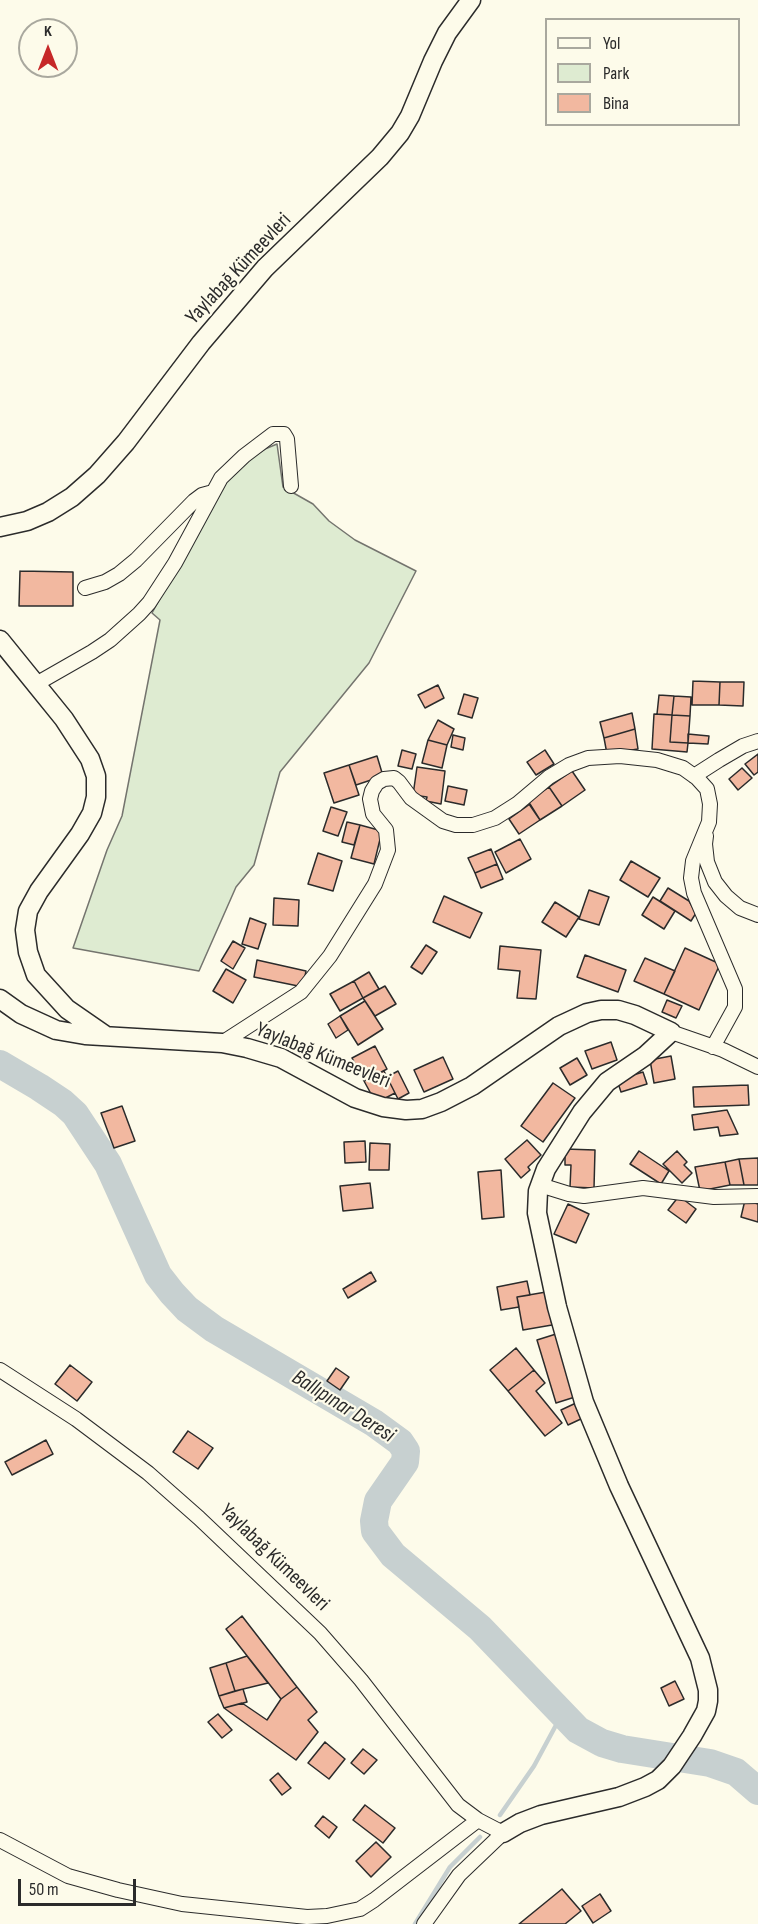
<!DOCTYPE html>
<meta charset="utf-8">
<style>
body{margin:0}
#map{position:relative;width:758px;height:1924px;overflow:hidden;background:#fdfbea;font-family:"Sofia Sans Condensed",sans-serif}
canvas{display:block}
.legend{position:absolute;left:545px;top:18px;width:195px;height:108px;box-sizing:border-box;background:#fdfbea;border:2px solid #a9a89e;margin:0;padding:8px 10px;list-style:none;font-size:18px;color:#2b2b2b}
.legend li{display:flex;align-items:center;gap:12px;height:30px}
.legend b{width:30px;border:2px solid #a9a89e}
.north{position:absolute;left:18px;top:18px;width:60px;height:60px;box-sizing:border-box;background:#fdfbea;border:2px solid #a9a89e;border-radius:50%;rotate:0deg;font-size:16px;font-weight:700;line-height:24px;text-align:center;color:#2b2b2b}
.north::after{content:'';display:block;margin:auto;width:21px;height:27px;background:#c62828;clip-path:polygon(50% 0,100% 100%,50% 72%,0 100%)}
.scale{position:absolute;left:18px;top:1879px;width:118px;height:27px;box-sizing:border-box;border:3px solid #2b2b2b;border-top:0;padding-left:8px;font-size:18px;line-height:21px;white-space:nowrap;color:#2b2b2b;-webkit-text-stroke:4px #fdfbea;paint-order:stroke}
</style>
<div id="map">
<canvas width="758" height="1924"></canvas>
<ul class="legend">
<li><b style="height:8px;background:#fdfbea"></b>Yol</li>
<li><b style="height:16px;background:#deebd1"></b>Park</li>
<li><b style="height:16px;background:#f2b8a0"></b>Bina</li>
</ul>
<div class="north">K</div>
<div class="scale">50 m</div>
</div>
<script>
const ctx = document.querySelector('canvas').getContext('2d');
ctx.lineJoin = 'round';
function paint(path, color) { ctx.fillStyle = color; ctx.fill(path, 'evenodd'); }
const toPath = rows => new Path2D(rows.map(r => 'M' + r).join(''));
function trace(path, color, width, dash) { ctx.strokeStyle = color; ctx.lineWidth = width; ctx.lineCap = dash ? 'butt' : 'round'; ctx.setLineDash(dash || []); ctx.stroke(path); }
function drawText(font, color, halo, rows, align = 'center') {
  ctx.font = font + ' "Sofia Sans Condensed",sans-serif'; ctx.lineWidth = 4.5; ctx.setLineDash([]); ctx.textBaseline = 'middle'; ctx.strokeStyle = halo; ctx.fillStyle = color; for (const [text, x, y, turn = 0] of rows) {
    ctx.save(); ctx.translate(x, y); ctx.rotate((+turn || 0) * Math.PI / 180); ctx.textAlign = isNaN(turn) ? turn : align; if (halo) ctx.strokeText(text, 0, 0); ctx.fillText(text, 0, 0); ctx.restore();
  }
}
const green = toPath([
 [277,444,283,487,313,504,329,521,355,540,416,571,369,663,280,772,254,865,236,887,199,971,73,948,107,850,122,816,160,620,152,613,225,481,246,461,265,449,277,444]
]);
paint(green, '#deebd1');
trace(green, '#74746e', 1.5);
trace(toPath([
 [500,1815,534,1766,562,1714],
 [415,1924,450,1867,480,1837]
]), '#c7d0d0', 4.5);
trace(toPath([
 [0,1064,39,1087,63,1103,75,1114,108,1164,158,1275,172,1293,187,1309,214,1329,374,1423,400,1442,406,1451,405,1462,378,1501,374,1521,375,1531,393,1555,480,1628,578,1730,602,1743,622,1749,710,1763,736,1772,758,1791]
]), '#c7d0d0', 28);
const building = toPath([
 [20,571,73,572,73,606,19,606,20,571],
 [693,681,720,682,719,705,692,705,693,681],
 [720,682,744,682,743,706,719,705,720,682],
 [438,685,444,698,425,708,418,695,438,685],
 [464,694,478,698,472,718,458,714,464,694],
 [659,695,674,696,672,715,657,714,659,695],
 [674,696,691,697,690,716,672,715,674,696],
 [632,713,635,729,604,738,600,722,632,713],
 [654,714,672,715,670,742,688,743,687,752,652,749,654,714],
 [672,715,690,716,688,743,670,742,672,715],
 [438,720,454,729,447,745,428,740,438,720],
 [635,729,638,749,607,754,604,738,635,729],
 [688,734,709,736,708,744,688,743,688,734],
 [453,735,465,738,463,750,451,747,453,735],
 [428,740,447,745,442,768,422,763,428,740],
 [402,750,416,754,412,769,398,766,402,750],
 [545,750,554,764,536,775,527,762,545,750],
 [758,754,758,772,754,775,745,764,758,754],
 [377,756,383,776,356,785,349,765,377,756],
 [349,765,359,795,334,803,324,773,349,765],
 [417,767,445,771,441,804,426,801,427,797,413,795,417,767],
 [742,768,752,778,738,790,729,779,742,768],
 [572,771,585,790,562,806,549,787,572,771],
 [448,786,467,790,464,805,445,801,448,786],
 [549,787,562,806,540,820,527,801,549,787],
 [530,804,540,820,519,834,509,819,530,804],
 [331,807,347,812,338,836,323,831,331,807],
 [347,822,360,825,354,845,342,842,347,822],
 [360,825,382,831,374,864,351,858,360,825],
 [520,839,531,859,506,873,495,852,520,839],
 [491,849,497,864,475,873,468,858,491,849],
 [318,853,342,861,333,891,308,884,318,853],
 [631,861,660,878,648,897,620,880,631,861],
 [497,864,503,879,481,888,475,873,497,864],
 [668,888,689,901,696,913,691,921,660,901,668,888],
 [589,890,609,897,599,925,579,919,589,890],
 [444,896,482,913,470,938,433,922,444,896],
 [653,897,675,911,664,929,642,915,653,897],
 [274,898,299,900,298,926,273,925,274,898],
 [555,902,579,917,566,937,542,922,555,902],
 [250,918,266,924,258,949,242,944,250,918],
 [233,941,245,948,233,969,221,961,233,941],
 [426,945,437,952,422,974,411,967,426,945],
 [500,946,541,950,536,999,517,998,520,971,498,969,500,946],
 [685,948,720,964,699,1010,664,994,685,948],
 [585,955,626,970,618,992,577,977,585,955],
 [645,958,675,971,664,994,634,981,645,958],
 [257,960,306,971,303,987,254,977,257,960],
 [226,969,246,980,233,1003,213,991,226,969],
 [369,972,379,989,363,998,354,981,369,972],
 [354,981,363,998,340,1011,330,994,354,981],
 [385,986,396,1004,375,1016,363,998,385,986],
 [667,1000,682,1006,676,1018,662,1012,667,1000],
 [365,1001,383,1029,358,1045,340,1016,365,1001],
 [340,1016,348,1030,336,1038,328,1024,340,1016],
 [611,1042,617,1060,592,1069,585,1051,611,1042],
 [375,1046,387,1069,364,1081,352,1058,375,1046],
 [671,1056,675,1079,654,1083,650,1060,671,1056],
 [443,1057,453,1079,424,1092,414,1070,443,1057],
 [577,1058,587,1075,570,1085,560,1068,577,1058],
 [384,1071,395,1093,376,1103,364,1081,384,1071],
 [398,1071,409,1093,398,1099,387,1077,398,1071],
 [643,1072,647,1084,621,1092,617,1080,643,1072],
 [553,1083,575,1098,543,1142,521,1126,553,1083],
 [748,1085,749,1105,694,1107,693,1087,748,1085],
 [122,1106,135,1141,114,1148,101,1113,122,1106],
 [727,1110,738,1134,720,1136,718,1127,694,1130,692,1115,727,1110],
 [527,1140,541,1155,528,1167,530,1170,521,1178,505,1159,527,1140],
 [365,1141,366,1162,345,1163,344,1142,365,1141],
 [370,1143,390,1144,389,1170,369,1170,370,1143],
 [565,1149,595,1150,594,1188,570,1187,571,1165,565,1165,565,1149],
 [639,1151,669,1171,661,1184,630,1164,639,1151],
 [677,1151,687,1162,684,1165,692,1173,682,1183,663,1164,677,1151],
 [758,1158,758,1185,744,1185,739,1159,758,1158],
 [739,1159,744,1185,730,1185,725,1162,739,1159],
 [725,1162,730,1185,700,1191,695,1167,725,1162],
 [501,1170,504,1217,482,1219,478,1172,501,1170],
 [370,1183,373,1208,343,1211,340,1186,370,1183],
 [679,1196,696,1209,686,1223,668,1210,679,1196],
 [745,1200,758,1204,758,1222,741,1217,745,1200],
 [568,1204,589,1214,576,1243,554,1234,568,1204],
 [371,1272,376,1281,348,1298,343,1289,371,1272],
 [527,1281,530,1295,517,1297,519,1307,501,1310,497,1287,527,1281],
 [546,1292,552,1325,523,1330,517,1297,546,1292],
 [556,1334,575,1397,556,1403,537,1340,556,1334],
 [516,1348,534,1370,508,1391,490,1370,516,1348],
 [70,1365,92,1382,77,1401,55,1384,70,1365],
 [336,1368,349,1377,340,1390,327,1381,336,1368],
 [534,1370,545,1383,536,1391,562,1423,545,1436,508,1391,534,1370],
 [576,1403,583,1418,568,1425,561,1410,576,1403],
 [188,1431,213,1448,198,1469,173,1452,188,1431],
 [46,1440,53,1454,12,1475,5,1462,46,1440],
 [242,1616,297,1687,281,1699,226,1629,242,1616],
 [247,1656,268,1683,235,1691,226,1663,247,1656],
 [226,1663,235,1691,219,1696,210,1668,226,1663],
 [675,1681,684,1699,669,1706,661,1688,675,1681],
 [297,1687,317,1712,308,1720,318,1732,296,1760,224,1708,242,1703,267,1720,281,1699,297,1687],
 [243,1689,247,1702,224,1708,219,1696,243,1689],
 [218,1714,232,1730,222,1738,208,1722,218,1714],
 [325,1742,345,1759,329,1779,308,1763,325,1742],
 [363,1749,377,1760,364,1774,351,1763,363,1749],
 [278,1773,291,1788,282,1795,270,1780,278,1773],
 [365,1805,395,1828,383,1843,353,1820,365,1805],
 [323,1816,337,1827,329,1838,315,1826,323,1816],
 [376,1842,391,1857,371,1877,356,1861,376,1842],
 [562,1889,581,1911,565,1924,519,1924,562,1889],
 [600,1894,611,1911,593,1923,582,1906,600,1894]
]);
paint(building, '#f2b8a0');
trace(building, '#2b2b2b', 1.5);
const minor = toPath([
 [85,588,105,582,119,574,136,560,194,501,202,495,213,492],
 [36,684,92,652,110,640,139,614,149,603,175,563,221,478,244,456,273,434,284,434,287,439,291,486],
 [694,776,719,760,743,746,758,741],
 [706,836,705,844,707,862,715,882,726,896,740,908,758,915],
 [671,1032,723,1050,758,1067],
 [222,1043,301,992,330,956,375,884,388,850,386,830,373,814,370,799,372,791,377,783,384,779,394,778,399,782,411,798,443,821,456,825,473,825,495,818,517,804,549,777,569,765,588,758,620,756,657,760,683,768,697,778,707,789,710,804,709,822,693,861,691,878,694,893,735,989,735,1007,713,1047],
 [540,1185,569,1194,584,1196,643,1188,714,1197,758,1196],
 [0,1370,76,1419,148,1473,199,1518,320,1633,361,1680,458,1805,478,1820,503,1833,459,1875,424,1924],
 [0,1840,68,1876,118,1890,182,1904,307,1917,327,1916,360,1909,374,1900,478,1820]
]);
const tertiary = toPath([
 [0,527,27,521,48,512,72,497,97,475,126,442,201,343,265,268,380,157,400,133,410,116,433,61,447,33,471,0],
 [0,640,64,719,90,759,96,776,96,797,92,813,80,834,39,891,28,911,25,930,28,952,36,975,67,1009,106,1036],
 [0,999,21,1014,56,1030,85,1035,222,1043,247,1048,281,1058,355,1098,383,1107,406,1110,422,1109,441,1102,472,1086,559,1026,587,1013,601,1010,618,1010,635,1015,671,1032,645,1056,607,1082,582,1112,546,1169,538,1191,537,1213,557,1307,584,1402,619,1486,700,1658,708,1690,708,1701,706,1711,692,1736,672,1766,658,1780,645,1787,619,1797,541,1815,520,1823,503,1833]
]);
trace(minor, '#2b2b2b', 16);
trace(tertiary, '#2b2b2b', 21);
trace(minor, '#fdfbea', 14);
trace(tertiary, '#fdfbea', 18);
drawText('21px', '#2b2b2b', '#fdfbea', [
 ["Yaylabağ Kümeevleri",239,269,-47],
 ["Yaylabağ Kümeevleri",323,1056,22],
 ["Yaylabağ Kümeevleri",274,1558,44]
]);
drawText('italic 22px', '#2b2b2b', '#fdfbea', [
 ["Ballıpınar Deresi",343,1407,32]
]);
</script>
